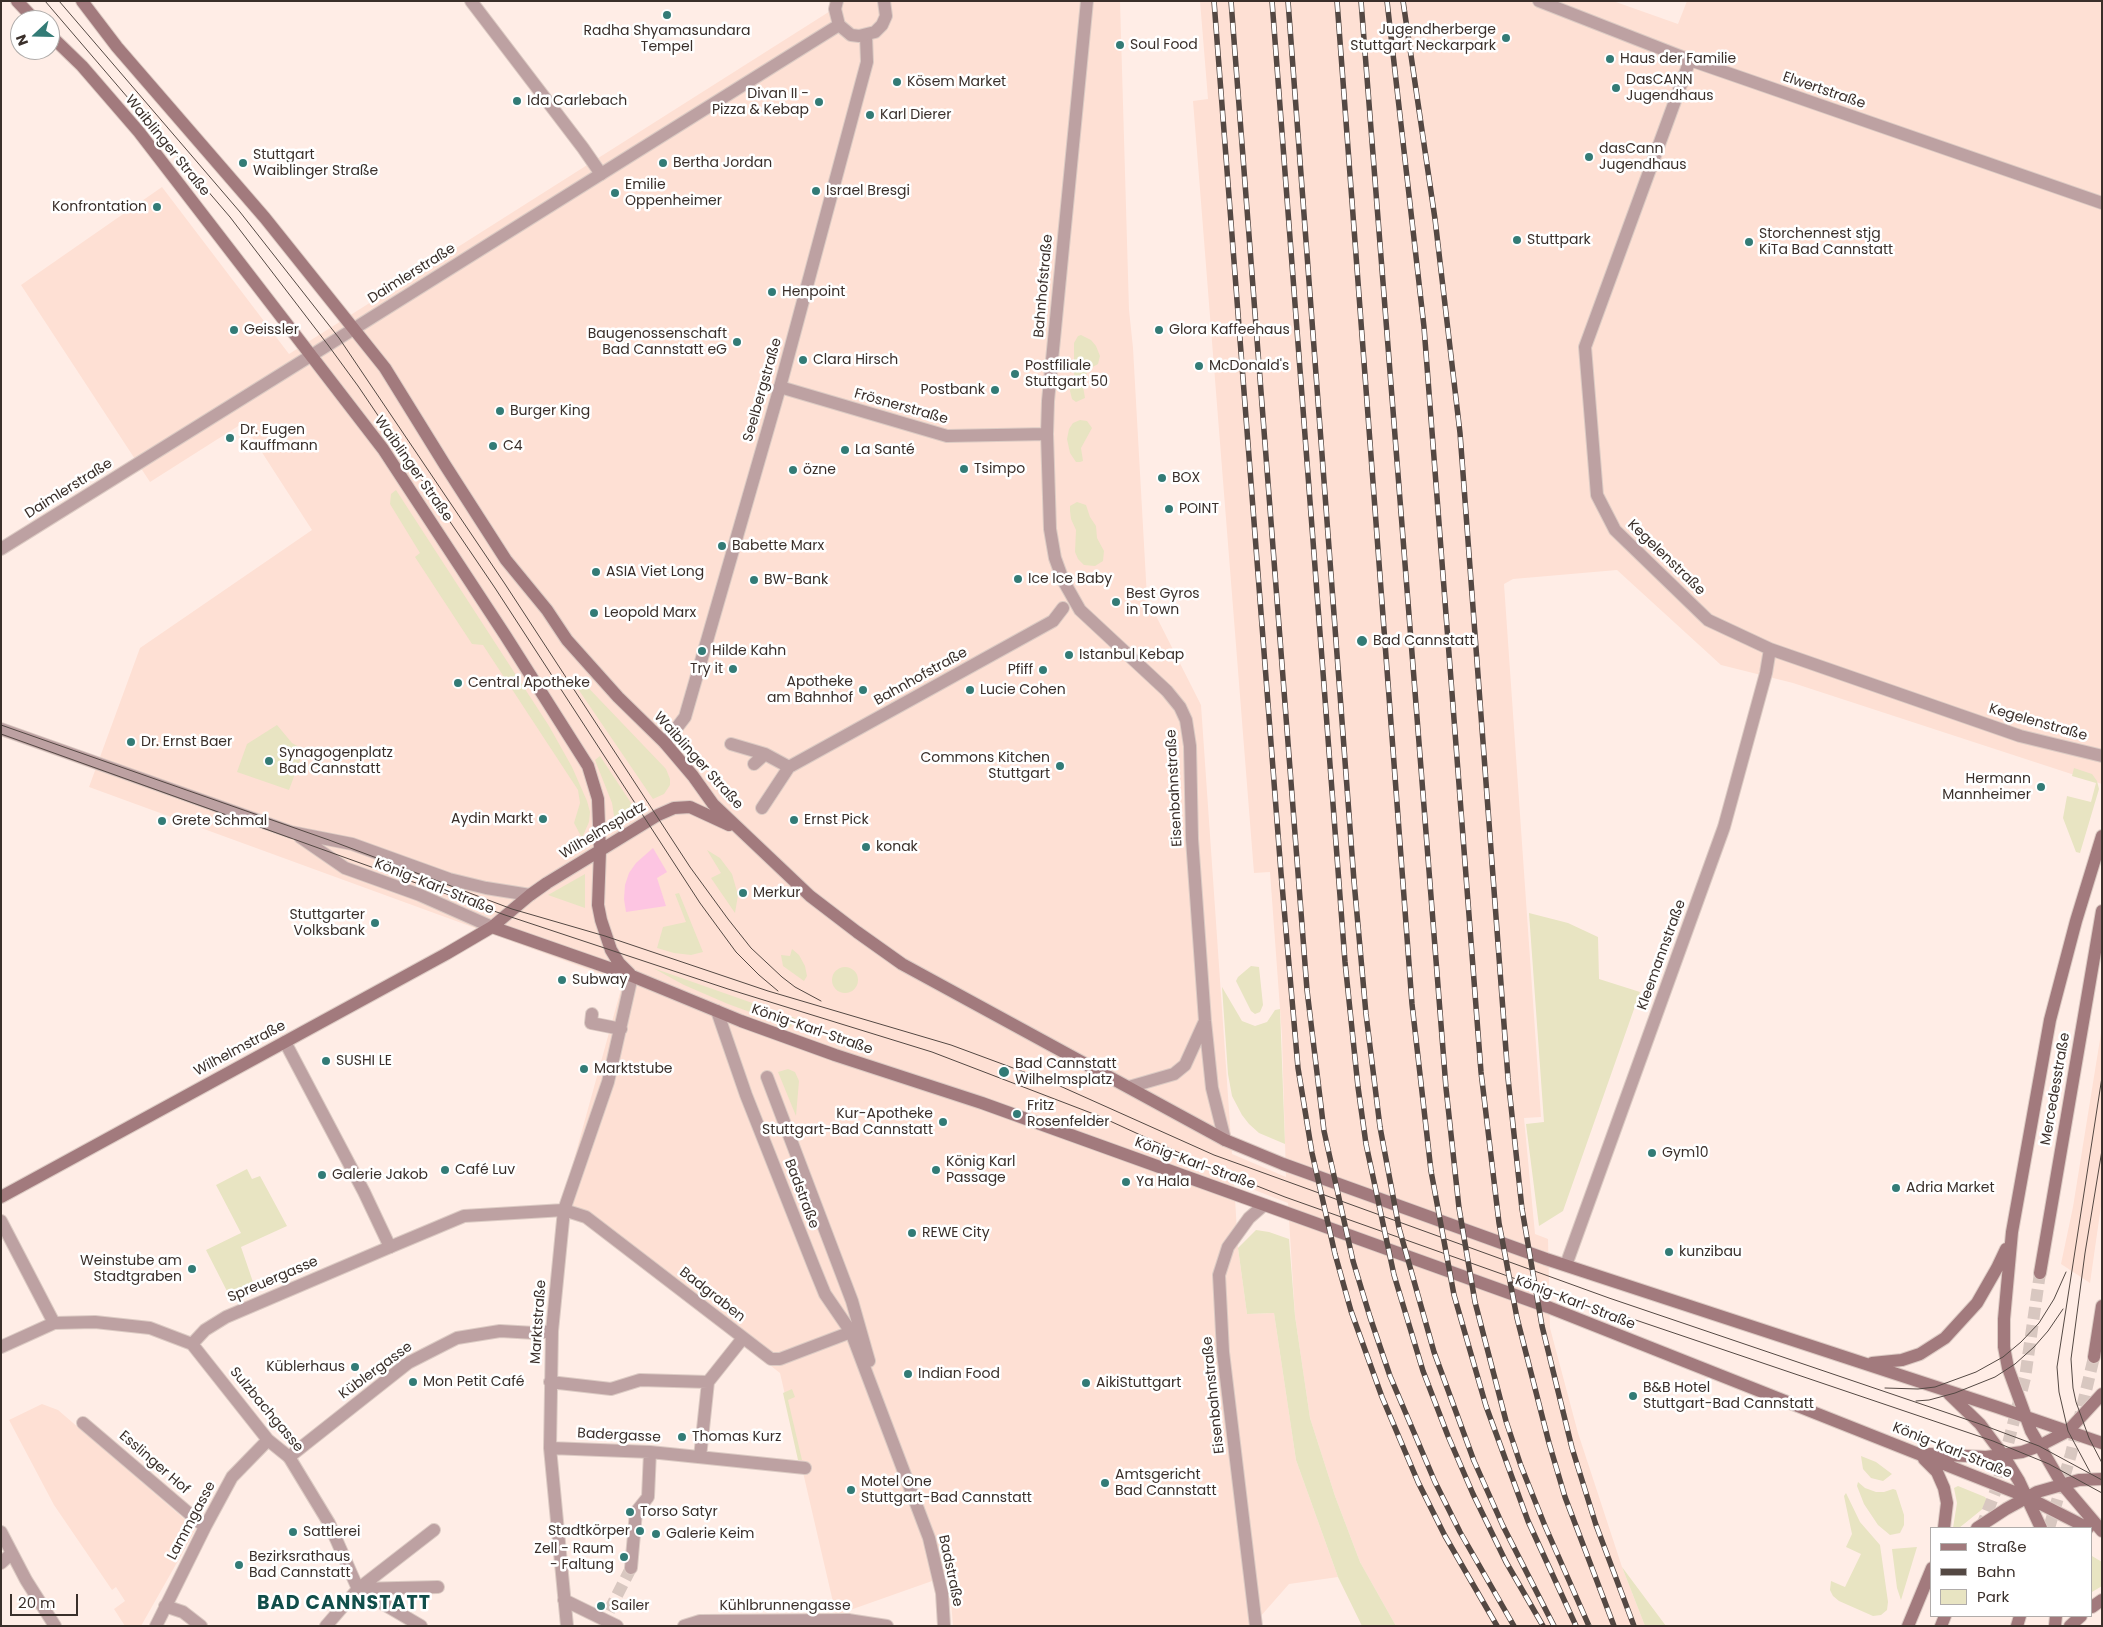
<!DOCTYPE html>
<meta charset="utf-8">
<style>
body{margin:0}
#map{position:relative;width:2103px;height:1627px;overflow:hidden;background:#ffede6;font-family:Poppins,sans-serif}
canvas{display:block}
.frame{position:absolute;inset:0;border:2px solid #3a2f2a;pointer-events:none}
.legend{position:absolute;left:1930px;top:1527px;width:162px;height:90px;box-sizing:border-box;background:#fff;border:1px solid #b0acaa;margin:0;padding:6px 9px;list-style:none;font-size:15px;color:#3a2f2a}
.legend li{display:flex;align-items:center;gap:10px;height:25px}
.legend b{width:25px;border:1px solid #b0acaa}
.north{position:absolute;left:10px;top:10px;width:50px;height:50px;box-sizing:border-box;background:#fff;border:1px solid #b0acaa;border-radius:50%;rotate:249deg;font-size:14px;font-weight:700;line-height:20px;text-align:center;color:#3a2f2a}
.north::after{content:'';display:block;margin:auto;width:18px;height:22px;background:#337b76;clip-path:polygon(50% 0,100% 100%,50% 72%,0 100%)}
.scale{position:absolute;left:10px;top:1594px;width:68px;height:22px;box-sizing:border-box;border:2px solid #3a2f2a;border-top:0;padding-left:6px;font-size:15px;line-height:18px;white-space:nowrap;color:#3a2f2a;-webkit-text-stroke:4px #fff;paint-order:stroke}
</style>
<div id="map">
<canvas width="2103" height="1627"></canvas>
<div class="frame"></div>
<ul class="legend">
<li><b style="height:6px;background:#a27a7d"></b>Straße</li>
<li><b style="height:6px;background:#544843"></b>Bahn</li>
<li><b style="height:14px;background:#e8e4c2"></b>Park</li>
</ul>
<div class="north">N</div>
<div class="scale">20 m</div>
</div>
<script>
const ctx = document.querySelector('canvas').getContext('2d');
ctx.lineJoin = 'round';
function paint(path, color) { ctx.fillStyle = color; ctx.fill(path, 'evenodd'); }
const toPath = rows => new Path2D(rows.map(r => 'M' + r).join(''));
function trace(path, color, width, dash) { ctx.strokeStyle = color; ctx.lineWidth = width; ctx.lineCap = dash ? 'butt' : 'round'; ctx.setLineDash(dash || []); ctx.stroke(path); }
function drawText(font, color, halo, rows, align = 'center') {
  ctx.font = font + ' Poppins,sans-serif'; ctx.lineWidth = 5; ctx.setLineDash([]); ctx.textBaseline = 'middle'; ctx.strokeStyle = halo; ctx.fillStyle = color; for (const [text, x, y, turn = 0] of rows) {
    ctx.save(); ctx.translate(x, y); ctx.rotate((+turn || 0) * Math.PI / 180); ctx.textAlign = isNaN(turn) ? turn : align; if (halo) ctx.strokeText(text, 0, 0); ctx.fillText(text, 0, 0); ctx.restore();
  }
}
paint(toPath([
 [846,1,1120,1,1129,310,1133,348,1147,598,1201,705,1232,1154,1286,1177,1282,1036,1270,872,1254,873,1193,101,1208,99,1200,1,1613,1,1678,24,1687,1,2102,1,2102,784,1793,683,1721,665,1617,570,1513,579,1504,584,1541,1117,1524,1118,1535,1234,1548,1239,1550,1328,1578,1433,1622,1567,1645,1626,1396,1626,1360,1562,1335,1496,1310,1418,1295,1316,1288,1203,1234,1182,1238,1248,1247,1314,1274,1313,1296,1460,1338,1577,1289,1584,1252,1626,953,1626,949,1575,836,1615,780,1373,562,1203,623,982,89,787,140,648,312,530,243,423,150,482,21,285,162,187,289,354],
 [2102,1027,2102,1199,2090,1283,2061,1264,2073,1207],
 [42,1404,58,1410,196,1529,141,1626,125,1626,114,1609,125,1601,116,1587,112,1590,54,1505,9,1420]
]), '#fee0d4');
paint(toPath([
 [1081,335,1091,340,1096,346,1100,356,1098,364,1089,369,1085,377,1083,386,1085,398,1076,402,1072,399,1070,391,1074,377,1074,343,1078,336],
 [1080,420,1087,421,1092,428,1081,448,1083,461,1080,462,1076,462,1070,453,1067,439,1069,429,1073,423],
 [396,490,549,726,572,767,587,801,590,812,589,822,582,838,574,823,580,803,578,790,483,645,472,644,415,557,420,553,390,504,391,494],
 [1077,502,1086,505,1090,517,1096,526,1097,538,1104,551,1103,561,1095,566,1084,565,1078,559,1075,552,1076,530,1071,519,1070,511,1070,506],
 [578,677,666,769,670,779,670,785,664,794,653,799,572,680],
 [277,725,292,743,304,750,289,790,237,772,247,744],
 [600,756,635,809,615,822,612,803,595,760],
 [2074,768,2092,774,2097,781,2099,789,2080,853,2076,852,2063,818,2067,796,2091,802,2096,783,2072,776],
 [707,850,720,858,732,874,738,895,735,913,711,878,721,873],
 [585,874,585,908,548,895],
 [679,893,703,952,691,955,674,953,657,948,663,927,686,922,675,894],
 [1529,913,1568,923,1598,937,1599,979,1640,992,1563,1211,1539,1226,1526,1124,1544,1122],
 [792,949,799,955,805,966,807,976,804,981,783,966,781,955,790,956],
 [1251,966,1259,967,1263,1005,1260,1012,1255,1014,1251,1011,1236,981,1238,977],
 '832 980a13 13 0 1 1 26 0a13 13 0 1 1-26 0Z',
 [653,968,795,1018,791,1027,728,1004,684,985],
 [1222,987,1242,1021,1255,1026,1267,1022,1275,1010,1280,1009,1285,1144,1259,1133,1249,1124,1242,1115,1232,1096,1228,1074],
 [788,1069,795,1072,799,1081,796,1116,778,1072],
 [247,1169,252,1179,260,1176,287,1226,241,1247,254,1285,230,1297,206,1250,241,1233,216,1185],
 [1256,1230,1269,1232,1289,1239,1295,1316,1310,1418,1335,1496,1360,1562,1396,1626,1362,1626,1338,1577,1296,1460,1274,1313,1247,1314,1238,1248],
 [792,1389,795,1397,788,1400,802,1460,798,1460,783,1393],
 [1861,1456,1876,1462,1892,1474,1883,1481,1871,1478,1863,1469],
 [1858,1482,1865,1488,1876,1492,1884,1492,1893,1489,1896,1490,1904,1515,1904,1525,1900,1533,1890,1535,1878,1525,1864,1504,1857,1486],
 [1958,1486,1985,1497,1988,1501,1985,1507,1959,1528,1953,1528,1957,1503,1954,1488],
 [1846,1493,1860,1522,1880,1545,1888,1602,1887,1610,1881,1615,1873,1616,1839,1601,1833,1596,1830,1590,1831,1581,1845,1587,1861,1554,1846,1547,1852,1534,1844,1496],
 [1917,1547,1901,1600,1897,1588,1892,1549],
 [2092,1556,2102,1562,2102,1586,2092,1592],
 [1622,1567,1666,1626,1645,1626]
]), '#e8e4c2');
paint(toPath([
 [653,848,667,872,657,878,666,906,626,912,624,899,625,885,629,873,636,863]
]), '#fdc5e2');
trace(toPath([
 [609,1611,631,1568]
]), '#d8c7c0', 12, [12, 6]);
trace(toPath([
 [1981,1528,1996,1490,2025,1378,2040,1273],
 [2049,1528,2071,1454,2094,1357]
]), '#d8c7c0', 12, [12, 6]);
const pedestrian = toPath([
 [665,743,685,717,780,387],
 [731,744,765,754,789,767],
 [754,764,765,754],
 [762,808,789,767,1053,621,1063,608],
 [592,1014,591,1023,621,1029],
 [390,1247,464,1216,564,1210,586,1217,771,1359,780,1359,851,1332],
 [550,1382,611,1389,640,1380,708,1382],
 [550,1448,650,1452,805,1468],
 [700,1457,708,1382,743,1338],
 [631,1568,636,1512,648,1497,650,1452],
 [438,1587,358,1589,329,1523,289,1457,408,1363,457,1338,500,1331,535,1333,552,1331],
 [358,1589,421,1626],
 [564,1600,617,1626],
 [165,1606,183,1612,201,1626],
 [326,1626,358,1589,434,1530],
 [567,1626,550,1448,552,1331,564,1210,608,1082,632,976],
 [684,1626,700,1621,848,1620]
]);
const minor = toPath([
 [471,1,583,148,601,174],
 [1087,1,1048,401,1047,434,1050,529,1055,558,1063,580,1080,610,1167,691,1180,707,1186,720,1190,746,1192,839,1205,1021,1212,1088,1225,1140],
 [1539,1,1690,60,2102,203],
 [866,36,867,62,780,387,947,436,1047,434],
 [1690,60,1585,347,1597,495,1615,530,1708,620,1770,649,2020,736,2102,756],
 [1,549,312,355],
 [1,729,291,832,352,844,449,879,486,888,530,895],
 [300,837,345,868,420,895,492,927],
 [717,1011,746,1095,814,1267,825,1294,851,1332,929,1538,942,1593,944,1626],
 [767,1077,852,1301,869,1361],
 [1129,1087,1174,1074,1185,1065,1204,1023],
 [1,1221,54,1323],
 [1566,1265,1724,827,1766,673,1770,649],
 [192,1344,205,1330,226,1317,390,1247,364,1192,285,1042],
 [192,1344,268,1440,289,1457],
 [1,1347,54,1323,95,1322,150,1328,192,1344],
 [83,1423,205,1527],
 [1,1532,26,1580,55,1626],
 [1,1563,11,1554],
 [848,1620,887,1626],
 [156,1626,205,1527,232,1477,268,1440],
 [1256,1626,1223,1352,1219,1275,1228,1247,1249,1218,1264,1205]
]);
const tertiary = toPath([
 [837,1,835,9,839,25,851,35,859,36,875,32,882,25,886,16,884,1],
 [312,355,839,25]
]);
const secondary = toPath([
 [17,1,35,20],
 [82,1,117,47,265,218,385,368,445,465,506,560,547,610,567,640,618,697,665,743,693,776,713,804,810,896,857,932,902,964,1225,1140,1283,1164,1546,1259,1997,1407,2102,1443],
 [50,35,82,66,139,132,383,449,505,635,588,766,598,799,600,851,598,905,601,920,611,950,619,963,630,974],
 [2102,836,2076,921,2050,1020,2012,1232,2004,1319,2004,1347,2008,1368,2031,1431,2062,1484,2102,1531],
 [492,927,632,976,741,1021,835,1055,982,1103,1548,1307,2027,1497,2088,1528],
 [1,1197,446,954,492,927,530,895,547,883,658,815,674,808,690,807,729,825],
 [2040,1273,2102,911],
 [2094,1357,2102,1306],
 [1872,1363,1902,1360,1920,1354,1945,1338,1977,1303,1997,1268,2006,1249],
 [1949,1394,1980,1424,2003,1455,2019,1481,2041,1528],
 [1929,1454,1986,1457,2022,1452,2039,1446,2068,1431,2102,1394],
 [1924,1459,1937,1472,1944,1488,1947,1503,1944,1528],
 [1977,1528,2006,1509,2037,1492,2079,1480,2102,1479],
 [2092,1607,2102,1600],
 [1908,1626,1932,1568],
 [1941,1626,1945,1616],
 [2017,1626,2020,1616],
 [2055,1626,2056,1616],
 [2070,1626,2081,1616]
]);
trace(pedestrian, '#dccbc4', 14);
trace(minor, '#dccbc4', 14);
trace(tertiary, '#dccbc4', 14);
trace(secondary, '#dccbc4', 14);
trace(pedestrian, '#bda1a2', 12);
trace(minor, '#bda1a2', 12);
trace(tertiary, '#bda1a2', 12);
trace(secondary, '#a27a7d', 12);
trace(toPath([
 [45,1,230,217,328,345,358,386,495,588,700,903,736,952,759,975,778,991],
 [59,1,240,212,339,338,505,584,690,867,728,919,751,948,782,977,795,987,821,1001],
 [1,725,329,840,512,909,605,936,768,991,951,1045,1051,1082,1214,1155,1609,1298,1980,1424,2039,1446,2102,1480],
 [1,734,505,915,728,989,932,1052,1099,1116,1219,1171,1285,1197,1547,1290,1993,1441,2049,1464,2102,1493],
 [2102,1150,2085,1253,2071,1359,2073,1388,2076,1402,2089,1438,2102,1463],
 [1885,1388,1918,1389,1935,1387,1976,1372,2003,1357,2021,1342,2039,1323,2054,1299,2066,1272],
 [1916,1401,1929,1400,1955,1393,1995,1377,2015,1364,2034,1347,2048,1331,2063,1309],
 [2090,1472,2068,1431,2059,1392,2057,1367,2102,1077]
]), '#544843', 1);
const rail = toPath([
 [1214,1,1281,873,1298,1068,1312,1153,1335,1254,1351,1311,1382,1397,1418,1482,1445,1536,1497,1626],
 [1231,1,1307,990,1324,1131,1353,1261,1370,1317,1390,1376,1435,1482,1460,1532,1514,1626],
 [1272,1,1345,962,1358,1087,1366,1144,1394,1275,1423,1371,1448,1436,1473,1494,1506,1562,1543,1626],
 [1288,1,1354,881,1366,1014,1380,1127,1399,1228,1434,1352,1474,1461,1503,1526,1554,1626],
 [1337,1,1412,1004,1431,1171,1454,1295,1486,1406,1528,1521,1576,1626],
 [1361,1,1446,1088,1459,1208,1475,1302,1506,1421,1521,1466,1545,1526,1589,1626],
 [1387,1,1424,327,1481,1072,1499,1223,1517,1318,1549,1443,1565,1497,1614,1626],
 [1403,1,1435,219,1460,433,1508,1078,1522,1209,1542,1326,1572,1448,1596,1525,1634,1626]
]);
trace(rail, '#544843', 5.5);
trace(rail, '#fff', 4, [11]);
for (const [x, y, r, color] of [
 [667,15,5,"#337b76"],
 [1506,38,5,"#337b76"],
 [1120,45,5,"#337b76"],
 [1610,59,5,"#337b76"],
 [897,82,5,"#337b76"],
 [1616,88,5,"#337b76"],
 [517,101,5,"#337b76"],
 [819,102,5,"#337b76"],
 [870,115,5,"#337b76"],
 [1589,157,5,"#337b76"],
 [243,163,5,"#337b76"],
 [663,163,5,"#337b76"],
 [816,191,5,"#337b76"],
 [615,193,5,"#337b76"],
 [157,207,5,"#337b76"],
 [1517,240,5,"#337b76"],
 [1749,242,5,"#337b76"],
 [772,292,5,"#337b76"],
 [234,330,5,"#337b76"],
 [1159,330,5,"#337b76"],
 [737,342,5,"#337b76"],
 [803,360,5,"#337b76"],
 [1199,366,5,"#337b76"],
 [1015,374,5,"#337b76"],
 [995,390,5,"#337b76"],
 [500,411,5,"#337b76"],
 [230,438,5,"#337b76"],
 [493,446,5,"#337b76"],
 [845,450,5,"#337b76"],
 [964,469,5,"#337b76"],
 [793,470,5,"#337b76"],
 [1162,478,5,"#337b76"],
 [1169,509,5,"#337b76"],
 [722,546,5,"#337b76"],
 [596,572,5,"#337b76"],
 [1018,579,5,"#337b76"],
 [754,580,5,"#337b76"],
 [1116,602,5,"#337b76"],
 [594,613,5,"#337b76"],
 [1362,641,6,"#337b76"],
 [702,651,5,"#337b76"],
 [1069,655,5,"#337b76"],
 [733,669,5,"#337b76"],
 [1043,670,5,"#337b76"],
 [458,683,5,"#337b76"],
 [863,690,5,"#337b76"],
 [970,690,5,"#337b76"],
 [131,742,5,"#337b76"],
 [269,761,5,"#337b76"],
 [1060,766,5,"#337b76"],
 [2041,787,5,"#337b76"],
 [543,819,5,"#337b76"],
 [794,820,5,"#337b76"],
 [162,821,5,"#337b76"],
 [866,847,5,"#337b76"],
 [743,893,5,"#337b76"],
 [375,923,5,"#337b76"],
 [562,980,5,"#337b76"],
 [326,1061,5,"#337b76"],
 [584,1069,5,"#337b76"],
 [1004,1072,6,"#337b76"],
 [1017,1114,5,"#337b76"],
 [943,1122,5,"#337b76"],
 [1652,1153,5,"#337b76"],
 [445,1170,5,"#337b76"],
 [936,1170,5,"#337b76"],
 [322,1175,5,"#337b76"],
 [1126,1182,5,"#337b76"],
 [1896,1188,5,"#337b76"],
 [912,1233,5,"#337b76"],
 [1669,1252,5,"#337b76"],
 [192,1269,5,"#337b76"],
 [355,1367,5,"#337b76"],
 [908,1374,5,"#337b76"],
 [413,1382,5,"#337b76"],
 [1086,1383,5,"#337b76"],
 [1633,1396,5,"#337b76"],
 [682,1437,5,"#337b76"],
 [1105,1483,5,"#337b76"],
 [851,1490,5,"#337b76"],
 [630,1512,5,"#337b76"],
 [640,1531,5,"#337b76"],
 [293,1532,5,"#337b76"],
 [656,1534,5,"#337b76"],
 [624,1557,5,"#337b76"],
 [239,1565,5,"#337b76"],
 [601,1606,5,"#337b76"]
]) { const dot = new Path2D(); dot.arc(x, y, r, 0, 2 * Math.PI); ctx.fillStyle = color; ctx.fill(dot); trace(dot, '#fff', 2); }
drawText('14px', '#3a2f2a', '#fff', [
 ["Jugendherberge",1496,30,"right"],
 ["Stuttgart Neckarpark",1496,46,"right"],
 ["Radha Shyamasundara",667,31,"center"],
 ["Tempel",667,47,"center"],
 ["Soul Food",1130,45],
 ["Haus der Familie",1620,59],
 ["DasCANN",1626,80],
 ["Jugendhaus",1626,96],
 ["Kösem Market",907,82],
 ["Divan II -",809,94,"right"],
 ["Pizza & Kebap",809,110,"right"],
 ["Ida Carlebach",527,101],
 ["Karl Dierer",880,115],
 ["dasCann",1599,149],
 ["Jugendhaus",1599,165],
 ["Stuttgart",253,155],
 ["Waiblinger Straße",253,171],
 ["Bertha Jordan",673,163],
 ["Emilie",625,185],
 ["Oppenheimer",625,201],
 ["Israel Bresgi",826,191],
 ["Konfrontation",147,207,"right"],
 ["Storchennest stjg",1759,234],
 ["KiTa Bad Cannstatt",1759,250],
 ["Stuttpark",1527,240],
 ["Henpoint",782,292],
 ["Geissler",244,330],
 ["Glora Kaffeehaus",1169,330],
 ["Baugenossenschaft",727,334,"right"],
 ["Bad Cannstatt eG",727,350,"right"],
 ["Clara Hirsch",813,360],
 ["Postfiliale",1025,366],
 ["Stuttgart 50",1025,382],
 ["McDonald's",1209,366],
 ["Postbank",985,390,"right"],
 ["Burger King",510,411],
 ["Dr. Eugen",240,430],
 ["Kauffmann",240,446],
 ["C4",503,446],
 ["La Santé",855,450],
 ["Tsimpo",974,469],
 ["özne",803,470],
 ["BOX",1172,478],
 ["POINT",1179,509],
 ["Babette Marx",732,546],
 ["ASIA Viet Long",606,572],
 ["Ice Ice Baby",1028,579],
 ["BW-Bank",764,580],
 ["Best Gyros",1126,594],
 ["in Town",1126,610],
 ["Leopold Marx",604,613],
 ["Bad Cannstatt",1373,641],
 ["Hilde Kahn",712,651],
 ["Istanbul Kebap",1079,655],
 ["Try it",723,669,"right"],
 ["Pfiff",1033,670,"right"],
 ["Apotheke",853,682,"right"],
 ["am Bahnhof",853,698,"right"],
 ["Central Apotheke",468,683],
 ["Lucie Cohen",980,690],
 ["Dr. Ernst Baer",141,742],
 ["Synagogenplatz",279,753],
 ["Bad Cannstatt",279,769],
 ["Commons Kitchen",1050,758,"right"],
 ["Stuttgart",1050,774,"right"],
 ["Hermann",2031,779,"right"],
 ["Mannheimer",2031,795,"right"],
 ["Aydin Markt",533,819,"right"],
 ["Ernst Pick",804,820],
 ["Grete Schmal",172,821],
 ["konak",876,847],
 ["Merkur",753,893],
 ["Stuttgarter",365,915,"right"],
 ["Volksbank",365,931,"right"],
 ["Subway",572,980],
 ["SUSHI LE",336,1061],
 ["Bad Cannstatt",1015,1064],
 ["Wilhelmsplatz",1015,1080],
 ["Marktstube",594,1069],
 ["Fritz",1027,1106],
 ["Rosenfelder",1027,1122],
 ["Kur-Apotheke",933,1114,"right"],
 ["Stuttgart-Bad Cannstatt",933,1130,"right"],
 ["Gym10",1662,1153],
 ["König Karl",946,1162],
 ["Passage",946,1178],
 ["Café Luv",455,1170],
 ["Galerie Jakob",332,1175],
 ["Ya Hala",1136,1182],
 ["Adria Market",1906,1188],
 ["REWE City",922,1233],
 ["kunzibau",1679,1252],
 ["Weinstube am",182,1261,"right"],
 ["Stadtgraben",182,1277,"right"],
 ["Küblerhaus",345,1367,"right"],
 ["Indian Food",918,1374],
 ["Mon Petit Café",423,1382],
 ["AikiStuttgart",1096,1383],
 ["B&B Hotel",1643,1388],
 ["Stuttgart-Bad Cannstatt",1643,1404],
 ["Thomas Kurz",692,1437],
 ["Amtsgericht",1115,1475],
 ["Bad Cannstatt",1115,1491],
 ["Motel One",861,1482],
 ["Stuttgart-Bad Cannstatt",861,1498],
 ["Torso Satyr",640,1512],
 ["Stadtkörper",630,1531,"right"],
 ["Sattlerei",303,1532],
 ["Galerie Keim",666,1534],
 ["Zell - Raum",614,1549,"right"],
 ["- Faltung",614,1565,"right"],
 ["Bezirksrathaus",249,1557],
 ["Bad Cannstatt",249,1573],
 ["Sailer",611,1606]
], 'left');
drawText('14px', '#3a2f2a', '#fff', [
 ["Elwertstraße",1824,91,19],
 ["Waiblinger Straße",167,146,51],
 ["Daimlerstraße",412,274,-32],
 ["Bahnhofstraße",1044,286,-85],
 ["Seelbergstraße",763,390,-74],
 ["Frösnerstraße",901,407,16],
 ["Waiblinger Straße",413,469,55],
 ["Daimlerstraße",69,489,-32],
 ["Kegelenstraße",1666,558,44],
 ["Bahnhofstraße",921,677,-29],
 ["Kegelenstraße",2038,723,16],
 ["Waiblinger Straße",698,761,48],
 ["Eisenbahnstraße",1175,788,-93],
 ["Wilhelmsplatz",603,831,-31],
 ["König-Karl-Straße",434,887,22],
 ["Kleemannstraße",1662,955,-70],
 ["König-Karl-Straße",812,1030,19],
 ["Wilhelmstraße",240,1049,-28],
 ["Mercedesstraße",2056,1089,-80],
 ["König-Karl-Straße",1195,1164,20],
 ["Badstraße",801,1194,69],
 ["Spreuergasse",273,1280,-23],
 ["Badgraben",712,1295,38],
 ["König-Karl-Straße",1575,1303,21],
 ["Marktstraße",539,1322,-86],
 ["Küblergasse",376,1371,-36],
 ["Eisenbahnstraße",1214,1395,-96],
 ["Sulzbachgasse",266,1410,50],
 ["Badergasse",619,1436,3],
 ["König-Karl-Straße",1952,1451,22],
 ["Esslinger Hof",154,1463,41],
 ["Lammgasse",192,1521,-62],
 ["Badstraße",950,1571,78],
 ["Kühlbrunnengasse",785,1606]
]);
ctx.letterSpacing = '1px';
drawText('bold 19px', '#114e4a', '#fff', [
 ["BAD CANNSTATT",344,1604]
]);
ctx.letterSpacing = '0px';
</script>
